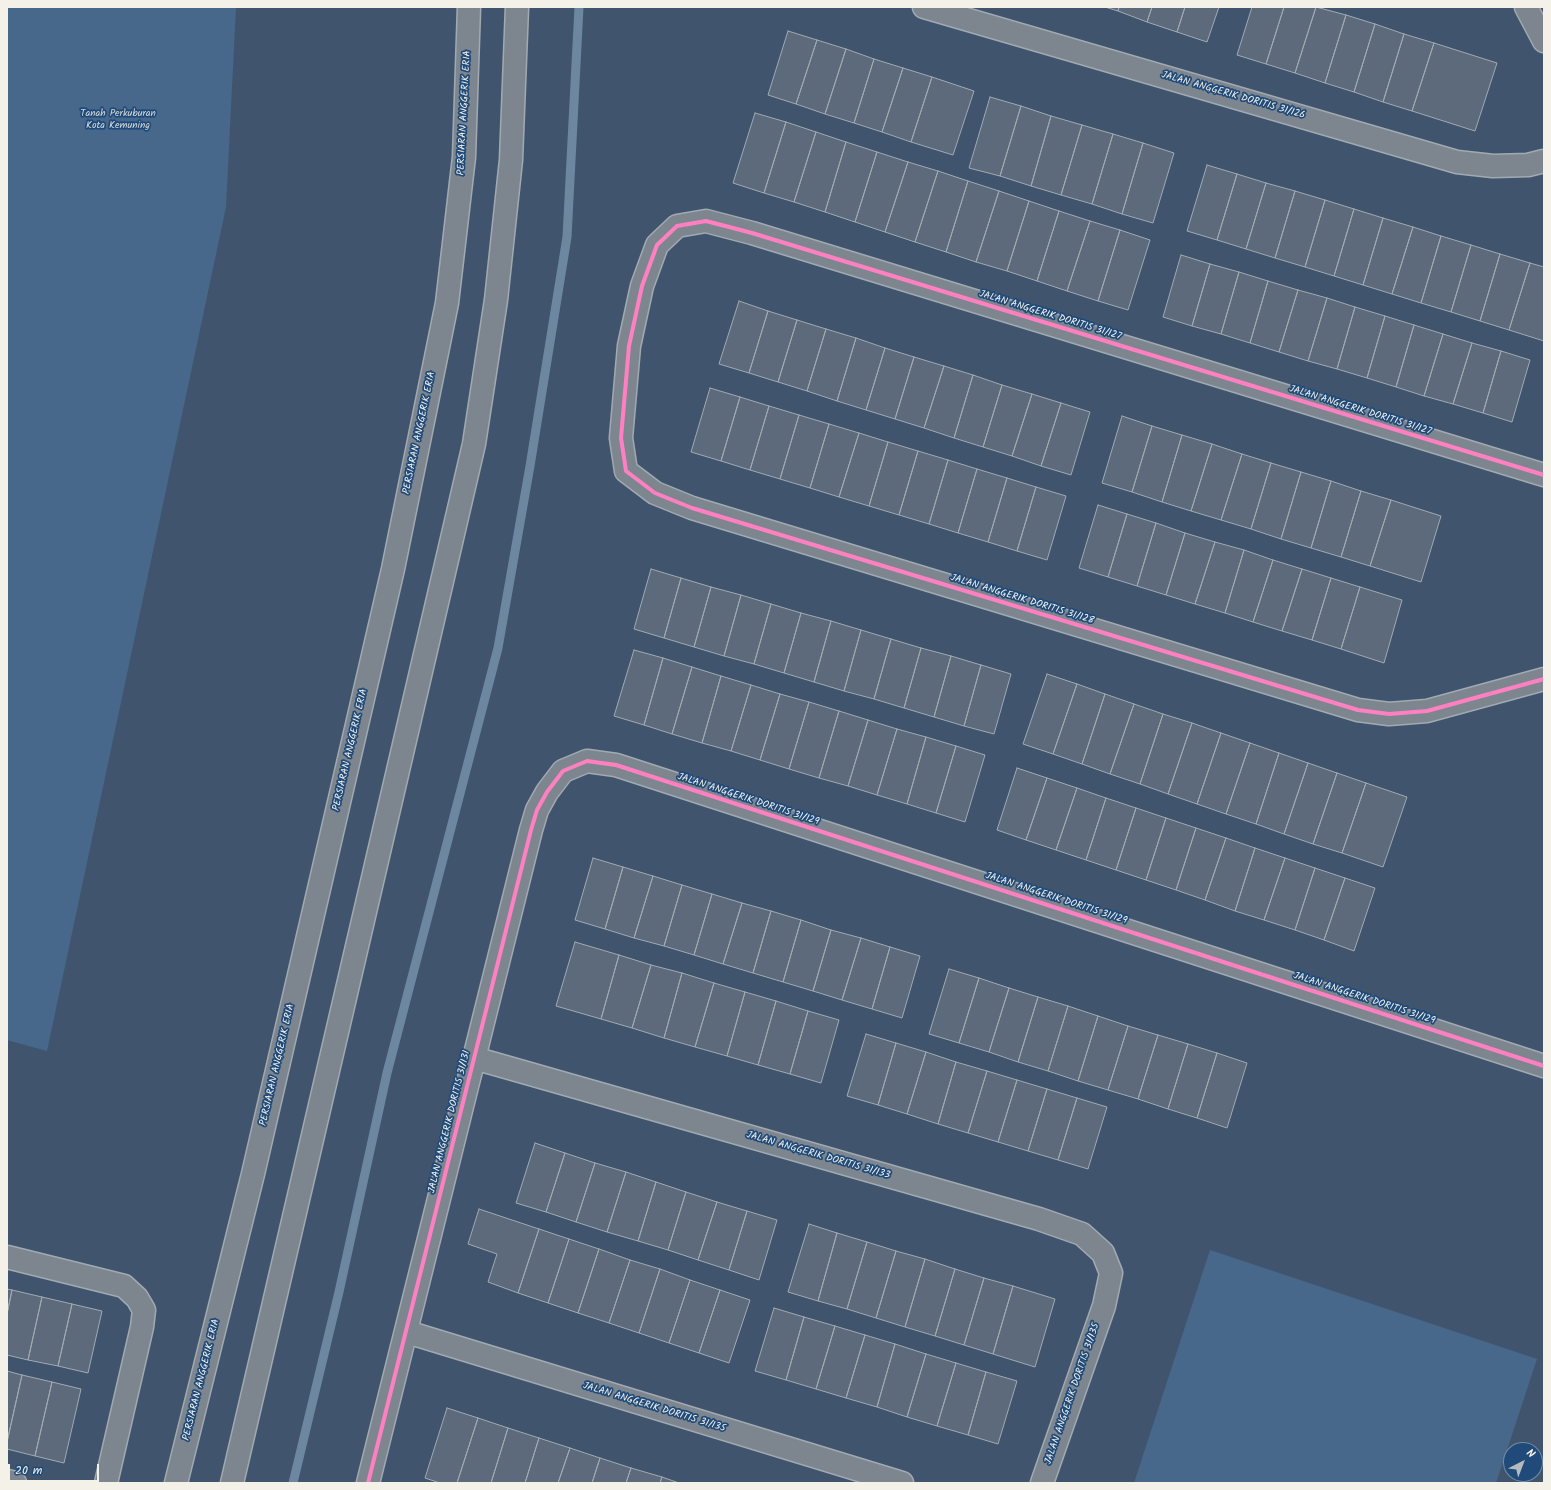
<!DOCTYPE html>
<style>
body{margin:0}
#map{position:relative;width:1551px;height:1490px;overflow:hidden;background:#40556d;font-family:Kalam,sans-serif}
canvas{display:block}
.frame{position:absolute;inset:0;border:8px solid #f4f1e8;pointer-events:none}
.north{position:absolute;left:1503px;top:1442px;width:40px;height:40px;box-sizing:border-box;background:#1f4a7a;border:1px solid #748da6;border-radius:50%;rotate:42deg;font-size:11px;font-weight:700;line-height:16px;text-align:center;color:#f4f1e8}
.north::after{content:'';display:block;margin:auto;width:14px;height:18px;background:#b5babd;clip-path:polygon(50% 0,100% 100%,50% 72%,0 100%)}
.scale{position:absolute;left:8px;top:1464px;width:91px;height:18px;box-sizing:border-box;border:2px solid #f4f1e8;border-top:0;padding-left:5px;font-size:12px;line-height:14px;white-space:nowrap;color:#f4f1e8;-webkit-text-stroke:3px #1f4a7a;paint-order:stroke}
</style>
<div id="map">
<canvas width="1551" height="1490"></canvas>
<div class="frame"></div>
<div class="north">N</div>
<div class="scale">20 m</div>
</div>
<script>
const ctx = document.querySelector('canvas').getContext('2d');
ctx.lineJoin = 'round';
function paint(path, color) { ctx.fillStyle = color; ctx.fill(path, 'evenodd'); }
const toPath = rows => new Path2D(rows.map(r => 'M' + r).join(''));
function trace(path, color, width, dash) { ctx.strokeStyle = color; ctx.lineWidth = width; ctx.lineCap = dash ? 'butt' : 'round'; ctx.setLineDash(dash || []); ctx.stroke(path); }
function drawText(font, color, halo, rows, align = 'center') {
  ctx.font = font + ' Kalam,sans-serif'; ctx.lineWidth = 3.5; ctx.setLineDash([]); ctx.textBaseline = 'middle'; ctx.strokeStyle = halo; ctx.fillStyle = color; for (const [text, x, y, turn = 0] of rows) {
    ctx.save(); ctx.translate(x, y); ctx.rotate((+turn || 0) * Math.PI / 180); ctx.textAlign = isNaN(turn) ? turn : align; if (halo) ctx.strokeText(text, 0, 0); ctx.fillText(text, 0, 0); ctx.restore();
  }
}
paint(toPath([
 [7,7,236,7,226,207,47,1051,7,1040],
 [1210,1250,1537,1359,1496,1483,1134,1483]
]), '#48688b');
trace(toPath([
 [293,1483,339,1292,387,1073,498,648,530,466,567,237,579,7]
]), '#6e87a1', 9);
const building = toPath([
 [1105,7,1119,7,1118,11,1105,7],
 [1119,7,1152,7,1147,22,1118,11,1119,7],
 [1152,7,1185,7,1177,32,1147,22,1152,7],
 [1185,7,1219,7,1207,42,1177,32,1185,7],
 [1252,7,1284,7,1266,64,1237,55,1252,7],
 [1284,7,1316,7,1295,73,1266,64,1284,7],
 [1316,7,1346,15,1325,83,1295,73,1316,7],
 [1346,15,1375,24,1354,92,1325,83,1346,15],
 [1375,24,1404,34,1383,102,1354,92,1375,24],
 [788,31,817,40,796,104,768,95,788,31],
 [1404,34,1434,43,1412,111,1383,102,1404,34],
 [817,40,846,49,825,114,796,104,817,40],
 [1434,43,1497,63,1475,131,1412,111,1434,43],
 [846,49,874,59,854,123,825,114,846,49],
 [874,59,903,68,882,132,854,123,874,59],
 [903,68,932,77,911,142,882,132,903,68],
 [932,77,974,91,953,155,911,142,932,77],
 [990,97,1021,106,1000,176,969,168,990,97],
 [1021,106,1051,116,1031,186,1000,176,1021,106],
 [755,113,786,122,764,193,733,183,755,113],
 [1051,116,1082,125,1061,195,1031,186,1051,116],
 [786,122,816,132,794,202,764,193,786,122],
 [1082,125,1113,134,1092,204,1061,195,1082,125],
 [816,132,846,142,825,212,794,202,816,132],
 [1113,134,1143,143,1122,214,1092,204,1113,134],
 [846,142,877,152,855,222,825,212,846,142],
 [1143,143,1174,153,1153,223,1122,214,1143,143],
 [877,152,908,162,885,232,855,222,877,152],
 [908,162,938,171,915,242,885,232,908,162],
 [1207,165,1237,174,1217,240,1187,231,1207,165],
 [938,171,968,181,946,252,915,242,938,171],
 [1237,174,1266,183,1246,249,1217,240,1237,174],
 [968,181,999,191,976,262,946,252,968,181],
 [1266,183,1295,191,1275,258,1246,249,1266,183],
 [999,191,1029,201,1007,271,976,262,999,191],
 [1295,191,1325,200,1305,267,1275,258,1295,191],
 [1325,200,1354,209,1334,276,1305,267,1325,200],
 [1029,201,1059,211,1037,281,1007,271,1029,201],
 [1354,209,1383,218,1363,285,1334,276,1354,209],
 [1059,211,1090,221,1067,291,1037,281,1059,211],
 [1383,218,1413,227,1392,294,1363,285,1383,218],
 [1090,221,1120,230,1098,301,1067,291,1090,221],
 [1413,227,1441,236,1421,303,1392,294,1413,227],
 [1120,230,1150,240,1128,310,1098,301,1120,230],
 [1441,236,1471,245,1451,312,1421,303,1441,236],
 [1471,245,1500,254,1480,321,1451,312,1471,245],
 [1500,254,1530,263,1509,330,1480,321,1500,254],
 [1181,255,1210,264,1192,326,1163,317,1181,255],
 [1530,263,1544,267,1544,341,1509,330,1530,263],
 [1210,264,1239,272,1221,334,1192,326,1210,264],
 [1239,272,1268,281,1250,343,1221,334,1239,272],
 [1268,281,1298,290,1279,352,1250,343,1268,281],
 [1298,290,1327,298,1308,361,1279,352,1298,290],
 [1327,298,1355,307,1337,369,1308,361,1327,298],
 [739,301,768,311,749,373,719,364,739,301],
 [1355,307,1385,316,1367,378,1337,369,1355,307],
 [768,311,797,320,778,382,749,373,768,311],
 [1385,316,1414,325,1396,387,1367,378,1385,316],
 [797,320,826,329,807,391,778,382,797,320],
 [1414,325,1443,334,1424,396,1396,387,1414,325],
 [826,329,856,338,837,401,807,391,826,329],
 [1443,334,1472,343,1453,404,1424,396,1443,334],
 [856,338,885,348,866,410,837,401,856,338],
 [1472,343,1501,351,1483,413,1453,404,1472,343],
 [885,348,914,357,895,419,866,410,885,348],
 [1501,351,1530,360,1512,422,1483,413,1501,351],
 [914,357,944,366,924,428,895,419,914,357],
 [944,366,973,375,954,438,924,428,944,366],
 [973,375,1002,385,983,447,954,438,973,375],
 [1002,385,1032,394,1012,456,983,447,1002,385],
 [710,388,740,397,721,461,691,452,710,388],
 [1032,394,1061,403,1041,466,1012,456,1032,394],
 [740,397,769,406,750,470,721,461,740,397],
 [1061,403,1090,412,1071,475,1041,466,1061,403],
 [769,406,799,415,780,479,750,470,769,406],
 [799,415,829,424,810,488,780,479,799,415],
 [1122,416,1152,426,1132,492,1102,483,1122,416],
 [829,424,859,433,839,497,810,488,829,424],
 [1152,426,1182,435,1162,502,1132,492,1152,426],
 [859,433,888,442,869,506,839,497,859,433],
 [1182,435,1212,444,1191,511,1162,502,1182,435],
 [888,442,918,451,899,515,869,506,888,442],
 [1212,444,1242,454,1221,520,1191,511,1212,444],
 [918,451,948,460,929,524,899,515,918,451],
 [1242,454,1271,463,1251,529,1221,520,1242,454],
 [948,460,977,469,958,533,929,524,948,460],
 [1271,463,1301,472,1281,539,1251,529,1271,463],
 [977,469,1007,478,988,542,958,533,977,469],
 [1301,472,1331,481,1311,548,1281,539,1301,472],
 [1007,478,1036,487,1017,551,988,542,1007,478],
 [1331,481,1361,491,1341,557,1311,548,1331,481],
 [1036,487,1066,496,1047,560,1017,551,1036,487],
 [1361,491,1391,500,1370,566,1341,557,1361,491],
 [1391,500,1441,516,1421,582,1370,566,1391,500],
 [1098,505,1127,514,1108,577,1079,568,1098,505],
 [1127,514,1156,523,1137,586,1108,577,1127,514],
 [1156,523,1185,533,1166,595,1137,586,1156,523],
 [1185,533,1215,542,1195,604,1166,595,1185,533],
 [1215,542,1244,550,1225,613,1195,604,1215,542],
 [1244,550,1273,560,1253,622,1225,613,1244,550],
 [1273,560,1302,569,1282,631,1253,622,1273,560],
 [651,569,681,578,664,638,634,629,651,569],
 [1302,569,1331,578,1312,640,1282,631,1302,569],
 [681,578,711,587,694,647,664,638,681,578],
 [1331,578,1360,587,1341,649,1312,640,1331,578],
 [711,587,741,595,724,656,694,647,711,587],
 [1360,587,1402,600,1384,663,1341,649,1360,587],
 [741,595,771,604,754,664,724,656,741,595],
 [771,604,801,613,784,673,754,664,771,604],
 [801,613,831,621,814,682,784,673,801,613],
 [831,621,861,630,844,691,814,682,831,621],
 [861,630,891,639,874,699,844,691,861,630],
 [891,639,921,648,904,708,874,699,891,639],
 [921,648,951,656,934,717,904,708,921,648],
 [634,650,663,658,644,725,614,716,634,650],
 [951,656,981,665,964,726,934,717,951,656],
 [663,658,692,667,672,734,644,725,663,658],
 [981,665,1011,674,994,734,964,726,981,665],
 [692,667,721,676,702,743,672,734,692,667],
 [1047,674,1077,684,1053,754,1023,744,1047,674],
 [721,676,751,685,731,751,702,743,721,676],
 [1077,684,1105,694,1082,764,1053,754,1077,684],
 [751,685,780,694,760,760,731,751,751,685],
 [780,694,809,702,789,769,760,760,780,694],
 [1105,694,1134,704,1110,774,1082,764,1105,694],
 [809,702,839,711,819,778,789,769,809,702],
 [1134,704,1163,714,1140,784,1110,774,1134,704],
 [839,711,868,720,848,786,819,778,839,711],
 [1163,714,1192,723,1168,794,1140,784,1163,714],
 [868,720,897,729,877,795,848,786,868,720],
 [1192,723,1221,733,1197,804,1168,794,1192,723],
 [897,729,926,737,907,804,877,795,897,729],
 [1221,733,1250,743,1226,814,1197,804,1221,733],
 [926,737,956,746,936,813,907,804,926,737],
 [1250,743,1279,753,1256,824,1226,814,1250,743],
 [956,746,985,755,965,822,936,813,956,746],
 [1279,753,1308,763,1284,834,1256,824,1279,753],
 [1308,763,1337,773,1313,844,1284,834,1308,763],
 [1017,768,1047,778,1026,840,997,830,1017,768],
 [1337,773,1366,783,1342,853,1313,844,1337,773],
 [1047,778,1077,788,1056,850,1026,840,1047,778],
 [1366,783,1407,797,1383,867,1342,853,1366,783],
 [1077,788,1106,798,1086,860,1056,850,1077,788],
 [1106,798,1136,808,1116,870,1086,860,1106,798],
 [1136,808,1166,818,1146,880,1116,870,1136,808],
 [1166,818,1196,828,1176,890,1146,880,1166,818],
 [1196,828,1226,838,1205,900,1176,890,1196,828],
 [1226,838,1255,848,1235,911,1205,900,1226,838],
 [1255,848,1285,858,1264,920,1235,911,1255,848],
 [593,858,623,867,605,929,575,920,593,858],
 [1285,858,1315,868,1295,930,1264,920,1285,858],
 [623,867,653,876,634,938,605,929,623,867],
 [1315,868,1345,878,1324,940,1295,930,1315,868],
 [653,876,682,885,664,946,634,938,653,876],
 [1345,878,1375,888,1354,951,1324,940,1345,878],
 [682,885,712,894,694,955,664,946,682,885],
 [712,894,742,903,723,964,694,955,712,894],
 [742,903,771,911,753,973,723,964,742,903],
 [771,911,801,920,783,982,753,973,771,911],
 [801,920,831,930,813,991,783,982,801,920],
 [831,930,861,938,842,1000,813,991,831,930],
 [861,938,890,947,872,1009,842,1000,861,938],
 [575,942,619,955,601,1019,556,1006,575,942],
 [890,947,920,956,902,1018,872,1009,890,947],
 [619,955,651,965,632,1028,601,1019,619,955],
 [651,965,682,973,664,1038,632,1028,651,965],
 [949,969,979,978,959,1043,929,1034,949,969],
 [682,973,714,983,695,1047,664,1038,682,973],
 [979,978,1009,988,989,1052,959,1043,979,978],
 [714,983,745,992,727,1056,695,1047,714,983],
 [1009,988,1038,997,1018,1062,989,1052,1009,988],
 [745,992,776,1001,758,1065,727,1056,745,992],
 [1038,997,1068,1006,1048,1071,1018,1062,1038,997],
 [776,1001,808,1011,790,1074,758,1065,776,1001],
 [1068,1006,1098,1016,1078,1081,1048,1071,1068,1006],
 [808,1011,839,1020,821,1083,790,1074,808,1011],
 [1098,1016,1128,1026,1108,1090,1078,1081,1098,1016],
 [1128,1026,1158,1035,1138,1099,1108,1090,1128,1026],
 [866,1034,896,1043,878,1105,847,1096,866,1034],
 [1158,1035,1188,1044,1168,1109,1138,1099,1158,1035],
 [896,1043,926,1052,907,1114,878,1105,896,1043],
 [1188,1044,1217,1053,1197,1118,1168,1109,1188,1044],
 [926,1052,956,1062,938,1124,907,1114,926,1052],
 [1217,1053,1247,1063,1227,1128,1197,1118,1217,1053],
 [956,1062,987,1071,968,1133,938,1124,956,1062],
 [987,1071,1017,1080,998,1142,968,1133,987,1071],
 [1017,1080,1047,1089,1028,1151,998,1142,1017,1080],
 [1047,1089,1077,1098,1058,1160,1028,1151,1047,1089],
 [1077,1098,1107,1107,1088,1169,1058,1160,1077,1098],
 [535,1143,565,1153,546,1212,516,1203,535,1143],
 [565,1153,595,1163,576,1222,546,1212,565,1153],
 [595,1163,626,1172,607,1232,576,1222,595,1163],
 [626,1172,656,1182,638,1241,607,1232,626,1172],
 [656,1182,686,1192,668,1250,638,1241,656,1182],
 [686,1192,717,1202,698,1260,668,1250,686,1192],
 [717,1202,747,1211,729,1270,698,1260,717,1202],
 [479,1209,539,1229,518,1293,488,1282,497,1254,468,1244,479,1209],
 [747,1211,777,1220,759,1280,729,1270,747,1211],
 [809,1224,837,1233,818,1301,788,1292,809,1224],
 [539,1229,569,1239,548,1303,518,1293,539,1229],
 [837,1233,867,1242,847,1309,818,1301,837,1233],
 [569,1239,599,1249,578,1313,548,1303,569,1239],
 [867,1242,896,1251,876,1318,847,1309,867,1242],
 [599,1249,630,1260,609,1323,578,1313,599,1249],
 [896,1251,925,1259,905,1327,876,1318,896,1251],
 [925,1259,955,1269,935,1336,905,1327,925,1259],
 [630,1260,660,1269,639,1333,609,1323,630,1260],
 [660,1269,690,1280,669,1343,639,1333,660,1269],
 [955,1269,984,1278,964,1345,935,1336,955,1269],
 [984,1278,1013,1286,993,1354,964,1345,984,1278],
 [690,1280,720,1290,699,1353,669,1343,690,1280],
 [1013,1286,1055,1299,1035,1367,993,1354,1013,1286],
 [7,1289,12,1290,7,1314,7,1289],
 [12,1290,42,1297,28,1360,7,1355,7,1314,12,1290],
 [720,1290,750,1300,729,1363,699,1353,720,1290],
 [42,1297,72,1304,58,1366,28,1360,42,1297],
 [72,1304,102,1311,88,1373,58,1366,72,1304],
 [774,1308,804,1317,786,1380,755,1371,774,1308],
 [804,1317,835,1326,816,1389,786,1380,804,1317],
 [835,1326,865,1335,846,1398,816,1389,835,1326],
 [865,1335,895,1344,877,1407,846,1398,865,1335],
 [895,1344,926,1354,907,1417,877,1407,895,1344],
 [926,1354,956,1363,937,1426,907,1417,926,1354],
 [956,1363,986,1372,968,1435,937,1426,956,1363],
 [7,1371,22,1375,7,1442,7,1371],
 [986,1372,1017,1381,998,1444,968,1435,986,1372],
 [22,1375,52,1382,35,1456,7,1449,7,1442,22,1375],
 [52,1382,81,1389,64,1463,35,1456,52,1382],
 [447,1408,478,1418,457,1483,440,1483,425,1478,447,1408],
 [478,1418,508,1428,491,1483,457,1483,478,1418],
 [508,1428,539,1438,525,1483,491,1483,508,1428],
 [539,1438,570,1448,558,1483,525,1483,539,1438],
 [570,1448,600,1458,592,1483,558,1483,570,1448],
 [600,1458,631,1468,626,1483,592,1483,600,1458],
 [631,1468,662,1477,660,1483,626,1483,631,1468],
 [662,1477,679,1483,660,1483,662,1477]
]);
paint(building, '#5c6a7b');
trace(building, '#a1aab3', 1);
const street = toPath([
 [924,7,1457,162,1493,166,1528,165,1544,161],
 [1526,7,1544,41],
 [1544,475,752,233,706,221,677,226,657,245,642,286,629,346,621,438,626,471,655,493,692,508,1358,710,1389,714,1427,711,1544,679],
 [474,1058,1039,1219,1082,1234,1103,1253,1111,1273,1104,1306,1042,1483],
 [7,1257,124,1286,137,1298,144,1310,142,1327,106,1483],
 [407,1332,902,1483],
 [7,1481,15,1483],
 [368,1483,531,830,537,810,547,792,563,771,587,761,616,765,1544,1066]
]);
const secondary = toPath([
 [176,1483,253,1174,393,569,447,303,464,157,469,7],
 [232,1483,474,444,496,300,511,160,517,7]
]);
trace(street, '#a1aab3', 25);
trace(secondary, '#a1aab3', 25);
trace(street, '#7d868f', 22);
trace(secondary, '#7d868f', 22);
trace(toPath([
 [1544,475,752,233,706,221,677,226,657,245,642,286,629,346,621,438,626,471,655,493,692,508,1358,710,1389,714,1427,711,1544,679],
 [368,1483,531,830,537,810,547,792,563,771,587,761,616,765,1544,1066]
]), '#ff80c0', 4);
drawText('10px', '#f4f1e8', '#1f4a7a', [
 ["JALAN ANGGERIK DORITIS 31/126",1233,96,16],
 ["PERSIARAN ANGGERIK ERIA",465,113,-87],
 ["JALAN ANGGERIK DORITIS 31/127",1050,316,17],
 ["JALAN ANGGERIK DORITIS 31/127",1360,411,17],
 ["PERSIARAN ANGGERIK ERIA",420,433,-78],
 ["JALAN ANGGERIK DORITIS 31/128",1022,600,17],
 ["PERSIARAN ANGGERIK ERIA",351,750,-77],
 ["JALAN ANGGERIK DORITIS 31/129",748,800,18],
 ["JALAN ANGGERIK DORITIS 31/129",1056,899,18],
 ["JALAN ANGGERIK DORITIS 31/129",1364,999,18],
 ["PERSIARAN ANGGERIK ERIA",278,1065,-77],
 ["JALAN ANGGERIK DORITIS 31/131",450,1122,-76],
 ["JALAN ANGGERIK DORITIS 31/133",818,1156,16],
 ["PERSIARAN ANGGERIK ERIA",202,1380,-76],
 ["JALAN ANGGERIK DORITIS 31/135",1073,1394,-71],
 ["JALAN ANGGERIK DORITIS 31/135",654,1408,17]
]);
drawText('10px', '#dadddb', '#1f4a7a', [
 ["Tanah Perkuburan",118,114],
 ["Kota Kemuning",118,126]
]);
</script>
